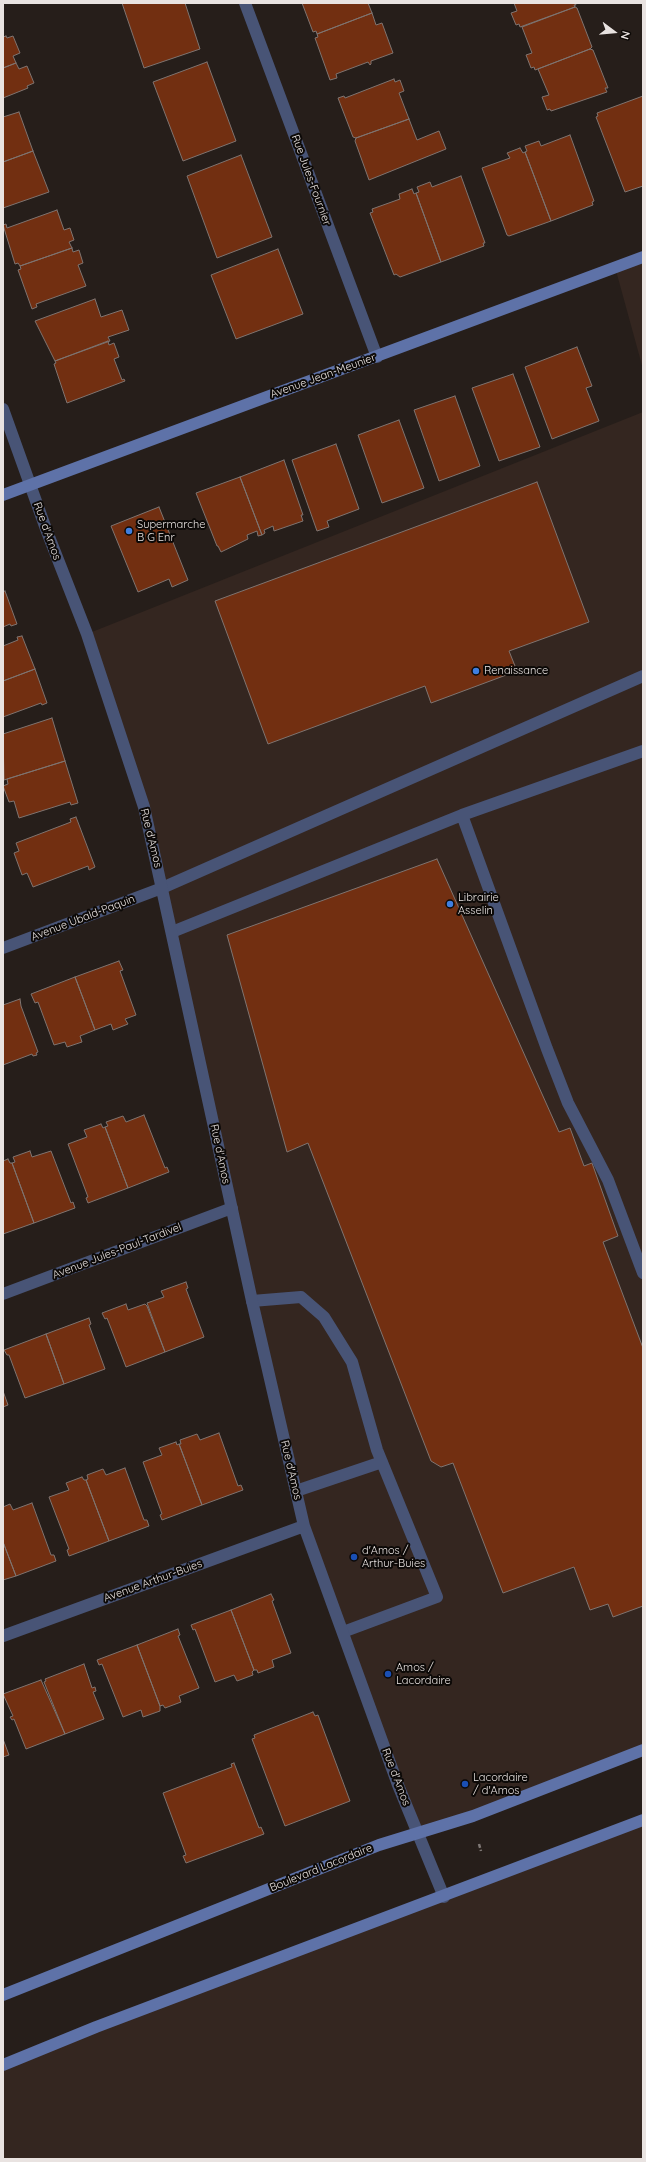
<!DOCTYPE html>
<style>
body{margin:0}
#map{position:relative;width:646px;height:2162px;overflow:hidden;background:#261e1a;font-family:Quicksand,sans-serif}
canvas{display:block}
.frame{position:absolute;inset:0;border:4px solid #e9e3e1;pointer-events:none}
.north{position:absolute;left:594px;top:12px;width:40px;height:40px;-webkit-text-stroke:3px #0c0907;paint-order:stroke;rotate:106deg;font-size:11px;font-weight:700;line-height:16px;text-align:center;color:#e9e3e1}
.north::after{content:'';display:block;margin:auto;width:14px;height:18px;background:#e9e3e1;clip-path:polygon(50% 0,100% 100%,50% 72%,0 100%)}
</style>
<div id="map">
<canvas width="646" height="2162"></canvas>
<div class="frame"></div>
<div class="north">N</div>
</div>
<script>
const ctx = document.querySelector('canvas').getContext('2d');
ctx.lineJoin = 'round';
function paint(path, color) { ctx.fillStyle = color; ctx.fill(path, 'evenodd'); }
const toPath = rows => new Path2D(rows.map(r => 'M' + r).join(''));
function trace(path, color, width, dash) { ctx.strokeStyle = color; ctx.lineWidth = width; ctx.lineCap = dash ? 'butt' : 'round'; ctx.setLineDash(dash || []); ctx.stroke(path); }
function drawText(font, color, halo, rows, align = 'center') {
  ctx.font = font + ' Quicksand,sans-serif'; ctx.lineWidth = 4; ctx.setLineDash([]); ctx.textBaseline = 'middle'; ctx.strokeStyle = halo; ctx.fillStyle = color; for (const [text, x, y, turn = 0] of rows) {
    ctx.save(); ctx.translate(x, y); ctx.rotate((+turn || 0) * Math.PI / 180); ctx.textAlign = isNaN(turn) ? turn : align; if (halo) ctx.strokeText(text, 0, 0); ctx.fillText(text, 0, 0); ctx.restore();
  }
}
paint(toPath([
 [643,257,643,369,615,267],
 [643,412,643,1747,418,1832,304,1526,162,888,87,634],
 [643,1818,643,2159,3,2159,3,2062]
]), '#342620');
const building = toPath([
 [122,3,185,3,200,49,144,68,122,3],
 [302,3,368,3,372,13,317,34,316,31,313,32,302,3],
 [514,3,575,3,576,5,574,5,575,7,520,27,519,24,516,25,511,13,517,11,514,3],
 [575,7,577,8,592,47,590,49,535,70,534,67,531,68,526,55,532,53,522,27,575,7],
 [372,13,376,25,382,23,393,53,371,61,371,64,370,65,368,62,336,74,337,78,330,80,315,38,318,37,317,34,372,13],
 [6,36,7,38,13,36,20,53,13,56,16,63,3,68,3,37,6,36],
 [590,49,593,50,608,88,605,88,607,92,551,111,550,109,547,110,542,97,549,95,538,69,590,49],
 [207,62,236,141,183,161,153,82,207,62],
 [16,63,19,69,27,66,34,83,27,86,28,88,3,98,3,68,16,63],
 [394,79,395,82,400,80,404,91,399,93,409,119,356,138,353,137,338,98,344,96,345,98,394,79],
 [643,96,643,186,625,192,596,117,598,116,597,113,643,96],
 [19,112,33,151,3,162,3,117,19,112],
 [409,119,417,140,439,131,446,149,369,180,355,141,356,138,409,119],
 [570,135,594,201,592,202,593,205,551,221,525,152,527,151,525,146,539,141,541,146,570,135],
 [520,148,523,153,525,152,551,221,509,236,507,235,482,168,510,158,507,153,520,148],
 [33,151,49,192,3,208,3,162,33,151],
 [241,155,272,237,217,258,187,176,241,155],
 [461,176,485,243,483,243,484,246,441,262,416,193,419,192,417,187,430,182,432,187,461,176],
 [412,189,414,194,416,193,441,262,400,277,396,274,394,275,370,213,373,212,372,209,400,199,399,194,412,189],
 [57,210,64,230,70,228,74,240,69,242,72,248,20,266,18,263,15,264,3,225,6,224,7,228,57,210],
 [72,248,73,252,79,250,83,263,78,265,86,286,36,304,37,307,32,309,18,270,21,269,20,266,72,248],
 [278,249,303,314,236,339,211,275,278,249],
 [95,299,101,317,122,310,129,330,108,337,110,341,55,361,35,321,95,299],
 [108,341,109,345,114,343,119,357,114,359,122,380,124,379,125,381,67,403,54,364,56,363,55,361,108,341],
 [577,347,592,386,586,388,599,421,552,439,525,367,577,347],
 [513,374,540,447,499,461,472,388,513,374],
 [455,396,480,466,439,481,414,410,455,396],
 [399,420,424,488,382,503,358,435,399,420],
 [336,444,359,509,327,521,329,527,317,531,292,460,336,444],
 [284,460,303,515,301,515,303,521,274,531,273,526,264,530,265,533,262,535,240,477,284,460],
 [240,477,262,535,258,536,257,531,247,535,248,539,221,552,218,546,217,546,196,493,240,477],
 [537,482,589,622,509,651,517,671,431,703,425,686,268,744,215,601,537,482],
 [159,507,188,580,172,587,169,579,138,592,111,526,159,507],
 [5,591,17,624,11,626,10,624,3,627,3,592,5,591],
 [22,636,35,669,3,681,3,646,18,640,17,637,22,636],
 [35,669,47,703,42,705,41,703,3,717,3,681,35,669],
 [52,718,65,761,4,780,3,734,52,718],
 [65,761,78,803,71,805,70,802,19,818,14,801,9,802,3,786,8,784,7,779,65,761],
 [76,817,95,867,89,870,88,866,33,887,27,873,22,875,14,853,19,851,16,843,71,822,70,819,76,817],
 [437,859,559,1132,570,1128,584,1166,592,1163,618,1236,603,1242,643,1348,643,1606,613,1617,608,1604,590,1610,574,1567,503,1593,453,1463,441,1467,431,1461,308,1143,287,1152,227,935,437,859],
 [119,961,123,970,120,971,136,1015,125,1019,128,1024,113,1030,111,1024,95,1030,75,977,119,961],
 [75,977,95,1030,80,1036,82,1042,67,1047,65,1042,54,1045,38,1002,35,1003,31,994,75,977],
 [20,999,21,1006,38,1052,36,1053,37,1055,33,1056,32,1054,3,1065,3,1005,20,999],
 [144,1115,165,1168,167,1167,169,1172,128,1188,105,1127,108,1126,106,1122,123,1116,126,1122,144,1115],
 [101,1124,103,1128,105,1127,128,1188,88,1203,86,1198,88,1197,68,1144,87,1137,84,1130,101,1124],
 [30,1151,32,1157,51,1151,71,1203,73,1202,75,1208,34,1223,12,1163,15,1162,13,1157,30,1151],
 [8,1159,10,1163,12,1163,34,1223,3,1234,3,1161,8,1159],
 [186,1282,188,1288,186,1289,204,1337,165,1352,147,1303,164,1297,161,1291,186,1282],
 [126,1304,128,1310,145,1304,147,1306,165,1352,126,1367,107,1318,105,1319,102,1313,126,1304],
 [89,1318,91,1324,89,1325,105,1369,64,1384,46,1334,89,1318],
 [46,1334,64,1384,25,1398,9,1355,7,1355,4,1350,46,1334],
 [3,1391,8,1405,3,1407,3,1391],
 [219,1433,238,1486,241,1485,243,1490,202,1505,179,1444,181,1444,180,1440,197,1434,200,1440,219,1433],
 [176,1442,177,1445,179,1444,202,1505,162,1520,160,1515,162,1514,143,1462,162,1455,159,1448,176,1442],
 [125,1468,144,1520,147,1520,149,1526,109,1541,86,1480,88,1479,87,1475,103,1469,106,1475,125,1468],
 [82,1477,84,1480,86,1480,109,1541,69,1556,67,1550,69,1549,49,1497,69,1490,66,1483,82,1477],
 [32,1503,51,1555,54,1555,56,1561,16,1576,3,1542,3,1507,10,1504,13,1510,32,1503],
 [3,1542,16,1576,3,1580,3,1542],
 [271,1594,274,1600,272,1601,291,1653,272,1660,274,1667,258,1673,257,1670,254,1670,231,1610,271,1594],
 [231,1610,254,1670,252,1672,253,1675,237,1681,234,1675,215,1682,195,1629,193,1630,191,1625,231,1610],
 [178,1629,180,1635,178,1636,199,1688,179,1696,181,1702,165,1708,163,1705,160,1706,137,1645,178,1629],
 [137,1645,160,1706,160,1711,143,1717,141,1710,123,1717,102,1664,99,1665,97,1660,137,1645],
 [84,1664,92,1688,95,1687,96,1691,93,1692,104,1719,65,1734,44,1682,46,1681,45,1679,84,1664],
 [41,1680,65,1734,26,1749,14,1719,12,1720,10,1717,13,1716,3,1694,41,1680],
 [313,1712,315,1716,318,1715,350,1801,285,1826,252,1739,255,1738,254,1735,313,1712],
 [3,1739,9,1755,3,1757,3,1739],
 [234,1763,259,1828,261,1827,264,1834,186,1863,183,1856,186,1855,163,1793,232,1767,231,1764,234,1763]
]);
paint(building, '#722f11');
trace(building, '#7f7470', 1);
trace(toPath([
 [479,1844,481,1851]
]), '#7f7875', 2.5, [4, 2]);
trace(toPath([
 [643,751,462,815,547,1049,568,1103,608,1180,643,1273],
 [162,888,643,676],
 [172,932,462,815],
 [252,1301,301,1297,324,1317,352,1362,377,1450,437,1597,343,1632],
 [296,1491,382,1462]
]), '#485476', 12);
trace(toPath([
 [245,3,377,357],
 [3,409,46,529,87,634,144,807,252,1301,304,1526,398,1785,444,1897],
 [3,948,162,888],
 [3,1294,232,1208],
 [3,1636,304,1526]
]), '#485476', 12);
trace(toPath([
 [3,495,643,257],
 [3,1995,379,1845,473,1816,643,1750],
 [3,2065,96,2027,643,1820]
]), '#5e72a8', 12);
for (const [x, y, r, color] of [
 [129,531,4,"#3f7fe0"],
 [476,671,4,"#3f7fe0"],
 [450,904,4,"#3f7fe0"],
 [354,1557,4,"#1a4fb4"],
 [388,1674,4,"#1a4fb4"],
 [465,1784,4,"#1a4fb4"]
]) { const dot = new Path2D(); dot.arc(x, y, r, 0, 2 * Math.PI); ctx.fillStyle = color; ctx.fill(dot); trace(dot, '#0c0907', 1.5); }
drawText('11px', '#e9e3e1', '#0c0907', [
 ["Rue Jules-Fournier",311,180,70],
 ["Avenue Jean-Meunier",323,376,-20],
 ["Rue d'Amos",47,531,70],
 ["Rue d'Amos",151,838,76],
 ["Avenue Ubald-Paquin",83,918,-21],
 ["Rue d'Amos",220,1154,78],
 ["Avenue Jules-Paul-Tardivel",117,1251,-21],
 ["Rue d'Amos",291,1470,77],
 ["Avenue Arthur-Buies",153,1581,-20],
 ["Rue d'Amos",396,1777,69],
 ["Boulevard Lacordaire",321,1868,-22]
]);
drawText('11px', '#e9e3e1', '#0c0907', [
 ["Supermarche",137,525],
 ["B G Enr",137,538],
 ["Renaissance",484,671],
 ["Librairie",458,898],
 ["Asselin",458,911],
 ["d'Amos /",362,1551],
 ["Arthur-Buies",362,1564],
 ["Amos /",396,1668],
 ["Lacordaire",396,1681],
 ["Lacordaire",473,1778],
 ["/ d'Amos",473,1791]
], 'left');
</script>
